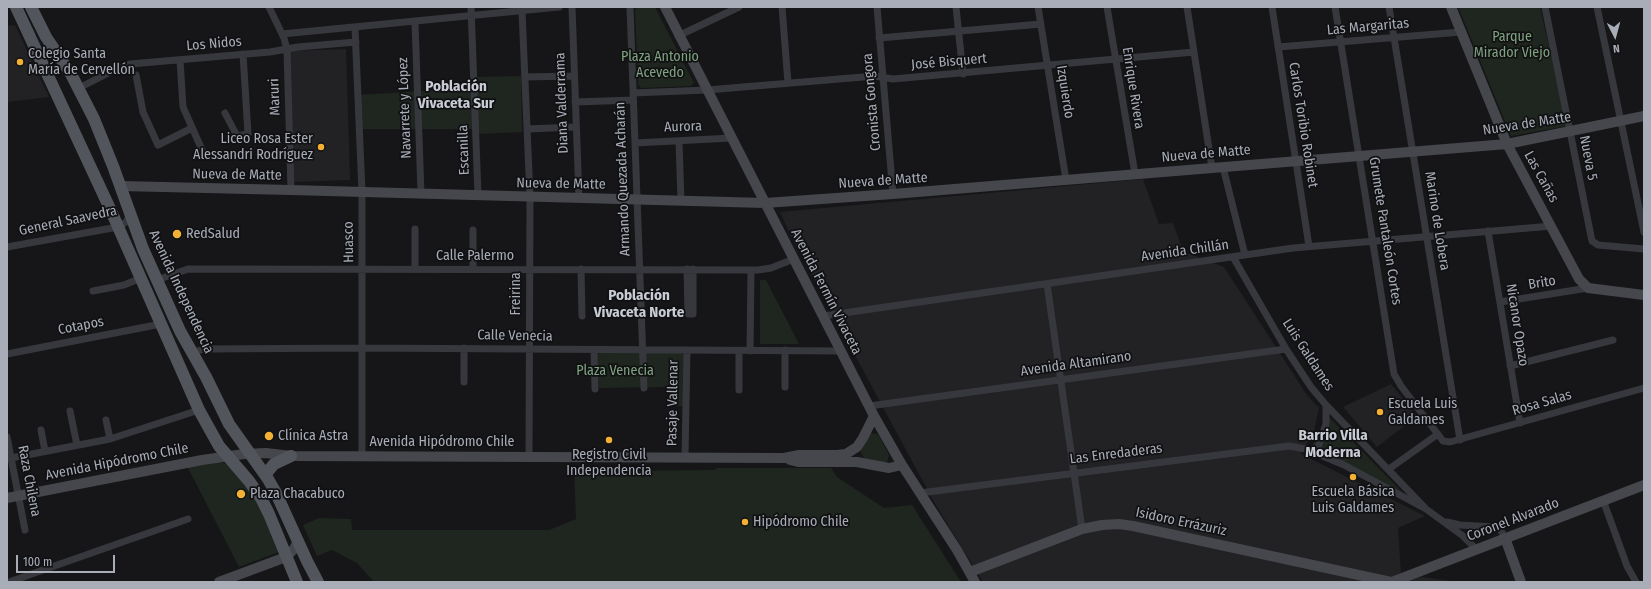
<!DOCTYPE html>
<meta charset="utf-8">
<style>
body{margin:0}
#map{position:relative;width:1651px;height:589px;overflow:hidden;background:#161618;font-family:"Fira Sans Condensed",sans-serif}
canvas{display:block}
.frame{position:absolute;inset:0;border:8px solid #a8adb8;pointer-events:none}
.north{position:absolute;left:1595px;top:16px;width:40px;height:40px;-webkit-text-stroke:3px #111113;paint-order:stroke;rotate:174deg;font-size:11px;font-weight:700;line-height:16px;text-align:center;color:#a8adb8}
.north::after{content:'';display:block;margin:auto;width:14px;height:18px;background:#a8adb8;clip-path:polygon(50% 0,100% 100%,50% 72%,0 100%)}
.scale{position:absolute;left:16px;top:555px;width:99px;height:18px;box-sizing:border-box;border:2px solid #a8adb8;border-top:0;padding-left:5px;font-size:12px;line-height:14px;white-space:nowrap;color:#a8adb8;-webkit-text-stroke:3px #111113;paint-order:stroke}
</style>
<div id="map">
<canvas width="1651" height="589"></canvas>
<div class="frame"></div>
<div class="north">N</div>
<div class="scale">100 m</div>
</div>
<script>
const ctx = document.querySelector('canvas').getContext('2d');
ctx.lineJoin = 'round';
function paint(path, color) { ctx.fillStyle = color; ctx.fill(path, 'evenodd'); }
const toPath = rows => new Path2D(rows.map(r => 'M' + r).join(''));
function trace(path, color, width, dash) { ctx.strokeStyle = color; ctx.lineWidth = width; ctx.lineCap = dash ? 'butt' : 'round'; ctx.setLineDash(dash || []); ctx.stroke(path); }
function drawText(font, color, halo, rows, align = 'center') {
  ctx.font = font + ' "Fira Sans Condensed",sans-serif'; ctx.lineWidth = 3.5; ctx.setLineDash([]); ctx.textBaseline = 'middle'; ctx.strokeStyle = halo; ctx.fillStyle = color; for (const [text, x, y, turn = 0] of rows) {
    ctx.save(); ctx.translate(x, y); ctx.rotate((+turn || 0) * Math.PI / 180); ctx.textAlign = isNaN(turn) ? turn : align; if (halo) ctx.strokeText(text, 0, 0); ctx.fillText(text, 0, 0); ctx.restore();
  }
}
paint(toPath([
 [15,25,49,97,7,102,7,26],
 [346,49,350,180,294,182,288,51],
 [1143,179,1159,224,1173,223,1183,251,1224,267,1307,395,1319,408,1314,431,1301,454,1425,516,1398,528,1401,574,1459,582,983,582,934,502,794,242,780,212],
 [1391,384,1417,416,1377,447,1343,407]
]), '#222225');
paint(toPath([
 [637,7,655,7,694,83,691,86,641,88,638,84,635,10],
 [1458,7,1540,7,1567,126,1511,136],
 [521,76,522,132,475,134,475,129,360,129,358,95,473,88,472,77],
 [760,280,766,280,799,344,760,344],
 [599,353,681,353,684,355,683,406,673,406,672,387,599,388,597,355],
 [1325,413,1404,494,1308,450,1319,436],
 [870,433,878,434,889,455,887,462,884,463,864,458,861,453,861,449],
 [213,461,229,464,258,502,279,552,239,567,187,466],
 [598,466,610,471,714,470,717,468,831,468,837,477,884,508,912,505,961,582,374,582,357,563,332,550,317,556,303,525,319,518,351,519,352,530,549,530,576,519,574,467]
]), '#1e261f');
trace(toPath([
 [269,7,284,38,287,50,291,190],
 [471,7,478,195],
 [572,7,579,198],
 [630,7,644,388],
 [782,7,788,83],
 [877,7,893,194],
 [956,7,963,74],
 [1038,7,1066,180],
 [1107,7,1135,174],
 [1187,7,1212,168],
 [1272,7,1309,246],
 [1335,7,1394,374,1401,386,1443,441,1450,442,1644,388],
 [1389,7,1460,440],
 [1545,7,1592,241,1598,245,1644,249],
 [1597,7,1644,232],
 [522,11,530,197,529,457],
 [415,22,421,193],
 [355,28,362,192,362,456],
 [282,34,559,7],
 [678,36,739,7],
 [879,38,1041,24],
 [1278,47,1461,32],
 [180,60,183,107,203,152],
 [136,75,143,112,158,145,192,128],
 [525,77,574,76],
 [79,88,118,68,130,64,270,52,298,47,356,42],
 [633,93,707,90,875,76,893,79,1194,52],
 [575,102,633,100],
 [225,113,237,136,248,134,243,54],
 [527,129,576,127],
 [679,141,681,201],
 [635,143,732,138],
 [1223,167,1245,255],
 [415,229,415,269],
 [1488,231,1520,423],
 [7,247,118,227,126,222,130,215],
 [1233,257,1286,349,1311,387,1326,405,1426,509,1463,536,1476,549],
 [473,269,473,230],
 [581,269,582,316],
 [687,269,688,314,693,314,693,269],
 [157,280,188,269,758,270,771,268,794,259],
 [1047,284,1082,529],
 [93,291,124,285,141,278],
 [1500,302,1588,288],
 [823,316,1293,248,1552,226],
 [464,348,464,382],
 [594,350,595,389],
 [739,351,739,390],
 [750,351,751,270],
 [191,353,204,349,362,348,840,351],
 [7,354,161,324],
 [1510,366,1613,340],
 [785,387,785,350],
 [869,406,1286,349],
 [70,411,77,445],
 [106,420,110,439],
 [41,430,45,451],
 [7,437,25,530],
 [1316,453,1326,424,1326,405],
 [685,457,687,350],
 [11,458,110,439,199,410],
 [1389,469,1438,434],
 [920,493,1289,446,1306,449,1344,465,1426,509],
 [1603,500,1627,566,1636,582],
 [1447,522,1460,525,1495,527,1500,529,1505,538],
 [9,582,188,519]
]), '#37383d', 7);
trace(toPath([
 [665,7,874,416,902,465,957,550,975,582],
 [1451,7,1507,144,1579,279,1588,288,1644,295],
 [120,186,291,190,765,203,893,194,1507,144,1644,116],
 [790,460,798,462,857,462,889,468,902,465],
 [7,498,202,460,244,454,266,453,291,456,784,458,799,455,837,455,846,454,857,447,863,438,874,416],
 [1505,538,1521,582],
 [970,572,1082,529,1102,525,1119,524,1133,526,1391,582],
 [219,582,286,557,294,549,298,541],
 [1392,582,1644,485]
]), '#45474d', 10);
trace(toPath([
 [16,7,112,213,199,410,219,446,249,481,261,498,269,514,297,582],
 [31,7,46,37,71,74,94,119,113,166,143,249,180,331,206,377,229,424,268,479,276,493,307,561,318,582],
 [265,475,274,464,291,456]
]), '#53555c', 12);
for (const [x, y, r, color] of [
 [20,62,4,"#f2b134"],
 [321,147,4,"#f2b134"],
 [177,234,5,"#f2b134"],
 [1380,412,4,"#f2b134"],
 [269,436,5,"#f2b134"],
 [609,440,4,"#f2b134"],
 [1353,477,4,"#f2b134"],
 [241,494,5,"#f2b134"],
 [745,522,4,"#f2b134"]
]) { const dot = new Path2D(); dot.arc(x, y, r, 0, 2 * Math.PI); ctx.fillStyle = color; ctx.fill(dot); trace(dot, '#111113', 1.5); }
drawText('14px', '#a8adb8', '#111113', [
 ["Las Margaritas",1368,27,-5],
 ["Los Nidos",214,44,-5],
 ["José Bisquert",949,62,-5],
 ["Enrique Rivera",1133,88,81],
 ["Izquierdo",1065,92,81],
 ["Maruri",275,97,-92],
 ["Cronista Gongora",872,102,-95],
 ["Diana Valderrama",562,103,-92],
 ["Navarrete y López",405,108,-92],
 ["Nueva de Matte",1527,124,-9],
 ["Carlos Toribio Robinet",1303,125,81],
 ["Aurora",683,127,-2],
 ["Escanilla",464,150,-92],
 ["Nueva de Matte",1206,154,-5],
 ["Nueva 5",1588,158,79],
 ["Nueva de Matte",237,175,1],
 ["Las Cañas",1541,177,61],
 ["Armando Quezada Acharán",623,179,-92],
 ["Nueva de Matte",883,181,-4],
 ["Nueva de Matte",561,184,1],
 ["General Saavedra",68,221,-12],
 ["Marino de Lobera",1437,221,81],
 ["Grumete Pantaleón Cortes",1385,231,81],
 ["Huasco",349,242,-91],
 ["Avenida Chillán",1185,251,-8],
 ["Calle Palermo",475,256],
 ["Brito",1542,283,-9],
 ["Avenida Independencia",181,292,65],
 ["Avenida Fermín Vivaceta",826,292,63],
 ["Freirina",516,294,-90],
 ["Nicanor Opazo",1517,325,81],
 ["Cotapos",81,326,-11],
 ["Calle Venecia",515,336,1],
 ["Luis Galdames",1308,355,57],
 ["Avenida Altamirano",1076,364,-8],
 ["Pasaje Vallenar",673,403,-89],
 ["Rosa Salas",1542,403,-16],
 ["Avenida Hipódromo Chile",442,442],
 ["Las Enredaderas",1116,454,-7],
 ["Avenida Hipódromo Chile",117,462,-11],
 ["Raza Chilena",29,481,79],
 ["Coronel Alvarado",1513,520,-21],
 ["Isidoro Errázuriz",1181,522,12]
]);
drawText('14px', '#7fa381', '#111113', [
 ["Parque",1512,37],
 ["Mirador Viejo",1512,53],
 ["Plaza Antonio",660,57],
 ["Acevedo",660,73],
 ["Plaza Venecia",615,371]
]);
drawText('14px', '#a8adb8', '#111113', [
 ["Colegio Santa",28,54],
 ["María de Cervellón",28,70],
 ["Liceo Rosa Ester",313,139,"right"],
 ["Alessandri Rodríguez",313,155,"right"],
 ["RedSalud",186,234],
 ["Escuela Luis",1388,404],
 ["Galdames",1388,420],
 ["Clínica Astra",278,436],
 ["Registro Civil",609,455,"center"],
 ["Independencia",609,471,"center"],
 ["Escuela Básica",1353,492,"center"],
 ["Luis Galdames",1353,508,"center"],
 ["Plaza Chacabuco",250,494],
 ["Hipódromo Chile",753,522]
], 'left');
drawText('bold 15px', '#c9ccd4', '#111113', [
 ["Población",456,87],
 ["Vivaceta Sur",456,104],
 ["Población",639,296],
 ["Vivaceta Norte",639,313],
 ["Barrio Villa",1333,436],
 ["Moderna",1333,453]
]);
</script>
